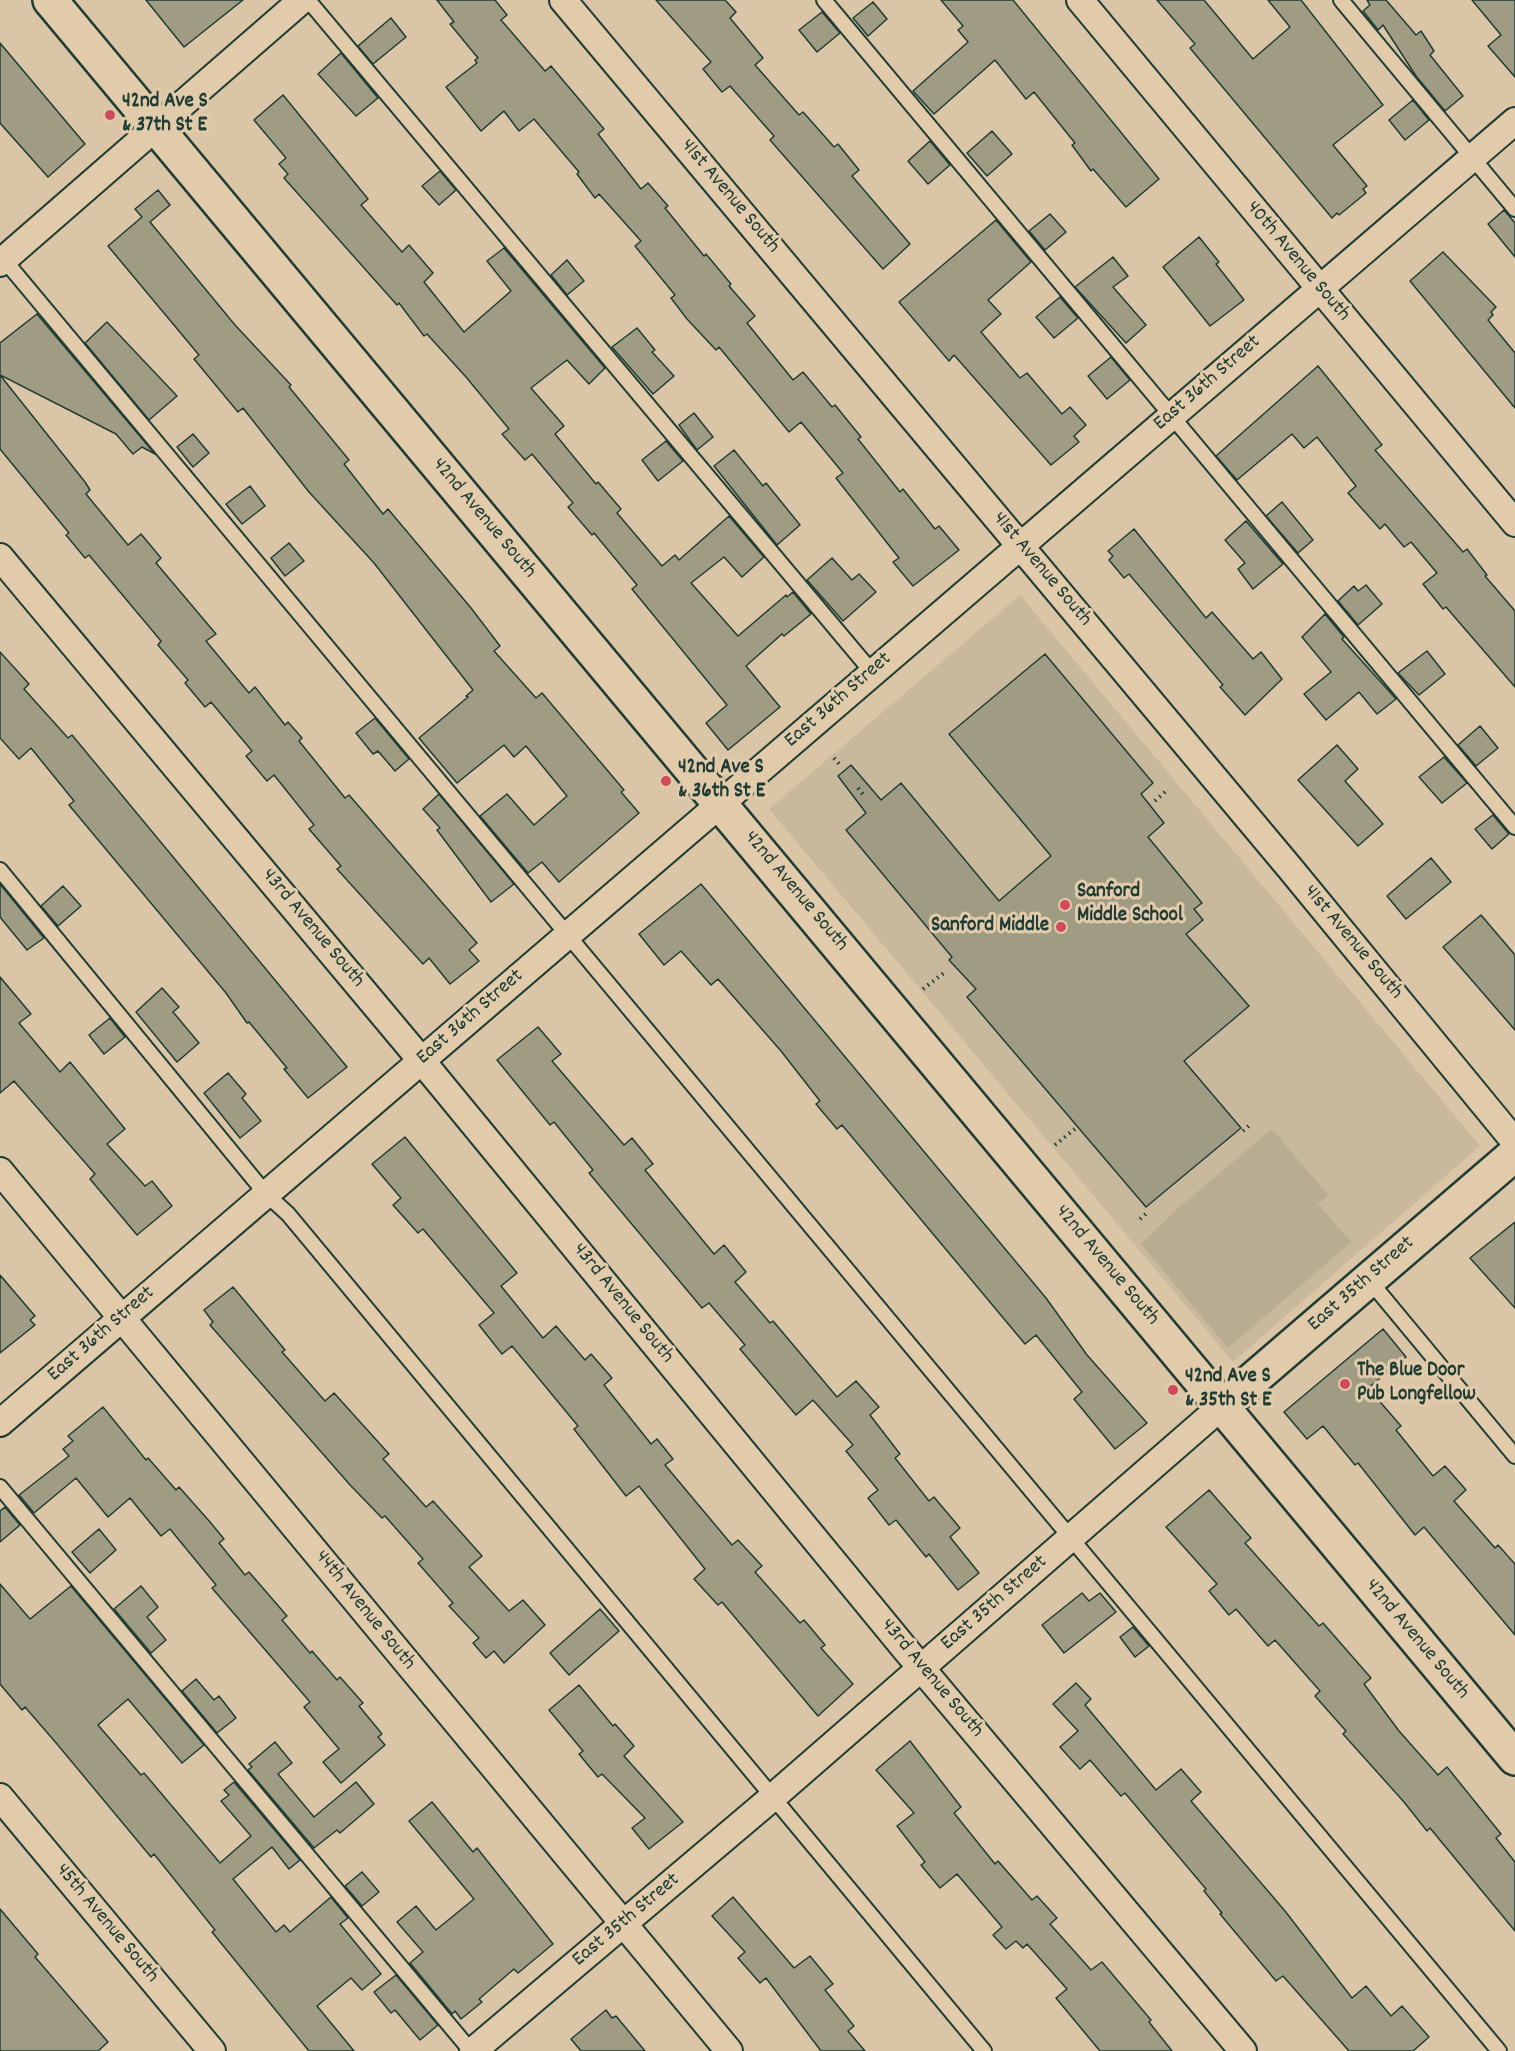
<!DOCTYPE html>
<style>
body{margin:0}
canvas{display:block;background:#dac5a6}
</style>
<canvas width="1515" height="2051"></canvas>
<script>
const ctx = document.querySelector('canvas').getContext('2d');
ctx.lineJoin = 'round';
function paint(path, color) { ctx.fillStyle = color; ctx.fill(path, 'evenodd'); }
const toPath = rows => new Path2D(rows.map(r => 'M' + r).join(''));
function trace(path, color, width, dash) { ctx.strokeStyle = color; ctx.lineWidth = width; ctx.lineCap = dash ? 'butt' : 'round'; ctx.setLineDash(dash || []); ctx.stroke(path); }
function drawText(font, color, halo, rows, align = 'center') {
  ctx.font = font + ' Dekko,sans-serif'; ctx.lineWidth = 6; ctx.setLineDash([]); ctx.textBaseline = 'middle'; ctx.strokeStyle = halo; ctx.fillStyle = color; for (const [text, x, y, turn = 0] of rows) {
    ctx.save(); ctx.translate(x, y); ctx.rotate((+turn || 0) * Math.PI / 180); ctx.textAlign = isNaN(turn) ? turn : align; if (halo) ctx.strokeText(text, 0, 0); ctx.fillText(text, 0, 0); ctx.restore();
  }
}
paint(toPath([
 [1020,595,1480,1146,1233,1362,769,809]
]), '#c9b99c');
paint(toPath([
 [1272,1129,1328,1195,1318,1204,1351,1242,1228,1348,1141,1244,1177,1209]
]), '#b8ac91');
const building = toPath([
 [146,0,243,0,184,47,146,0],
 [437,0,495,0,507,15,501,20,545,71,551,66,604,129,598,134,641,189,648,183,668,206,665,208,704,256,706,254,731,284,729,286,755,316,747,323,793,380,803,372,832,407,835,405,861,437,858,439,900,492,903,489,935,529,939,526,959,550,913,586,893,562,899,558,836,478,843,473,801,422,789,432,719,347,716,350,687,319,671,298,675,295,635,246,641,241,599,194,595,198,577,174,579,172,534,119,519,131,504,111,481,131,446,87,477,63,475,60,478,58,450,24,454,22,437,0],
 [656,0,725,0,736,12,730,18,763,58,755,65,799,115,803,112,834,147,838,144,859,170,852,176,910,244,883,269,770,140,774,136,730,86,722,92,703,69,711,62,656,0],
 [941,0,1013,0,1159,179,1126,207,1093,169,1091,171,1072,145,1075,143,1034,92,1026,99,995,60,934,114,913,91,968,42,958,30,963,26,941,0],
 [1157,0,1204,0,1253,59,1290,27,1268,0,1301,0,1383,105,1333,145,1367,186,1363,189,1366,193,1339,215,1337,213,1332,218,1190,48,1195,44,1157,0],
 [1367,0,1386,0,1416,35,1421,31,1434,51,1430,55,1463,96,1445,111,1416,76,1383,25,1378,30,1363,11,1370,5,1367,0],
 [1472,0,1515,0,1515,77,1488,46,1501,35,1472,0],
 [873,2,887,19,868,36,853,18,873,2],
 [822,12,840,33,817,52,799,30,822,12],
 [391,18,406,37,373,64,358,46,391,18],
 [0,43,85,144,48,177,0,123,0,43],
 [341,53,378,98,356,116,318,74,341,53],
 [283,95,368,199,361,205,402,252,409,245,433,273,424,282,464,332,511,291,487,261,504,248,605,368,589,384,567,360,531,388,564,426,555,434,596,484,598,482,621,509,617,513,662,566,675,555,679,560,729,516,764,557,742,577,724,557,691,583,738,636,786,595,787,597,793,592,811,614,784,636,782,634,746,666,780,707,728,750,706,723,727,705,632,589,637,585,594,533,592,535,568,507,573,503,532,454,525,460,502,434,509,429,466,377,427,334,424,336,399,303,397,305,284,178,288,174,279,164,286,158,254,120,283,95],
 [1413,100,1429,120,1405,140,1389,120,1413,100],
 [992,131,1012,154,987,176,967,153,992,131],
 [930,141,950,165,928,184,908,161,930,141],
 [440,171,456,190,439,205,422,186,440,171],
 [158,190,170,205,150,222,235,325,291,385,289,387,349,460,344,464,383,514,388,509,471,608,500,646,494,651,536,698,542,693,624,790,621,792,639,813,559,882,542,862,528,873,480,816,507,794,534,825,567,796,526,746,514,757,504,745,457,783,419,738,468,697,466,696,473,690,374,563,309,492,243,408,238,412,194,359,199,355,108,246,142,217,135,209,158,190],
 [1504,210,1515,223,1515,257,1488,224,1504,210],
 [1050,214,1066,232,1045,250,1029,231,1050,214],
 [996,220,1031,262,988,300,1001,314,981,332,1020,378,1027,373,1062,414,1070,407,1086,425,1074,436,1079,442,1051,465,954,355,949,361,899,302,996,220],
 [1199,237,1219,262,1216,264,1244,300,1210,326,1163,267,1199,237],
 [1443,252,1496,307,1491,312,1493,315,1488,320,1515,353,1515,408,1410,281,1443,252],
 [1113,257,1128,276,1113,287,1146,325,1126,343,1075,287,1113,257],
 [567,260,584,281,567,295,551,275,567,260],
 [1060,297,1078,318,1054,338,1036,317,1060,297],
 [37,314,155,454,142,447,133,454,116,434,0,375,0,343,37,314],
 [107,322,177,396,149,420,85,343,107,322],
 [637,328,655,350,652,352,674,376,653,394,612,347,637,328],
 [1111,357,1130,380,1107,399,1088,376,1111,357],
 [1318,366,1382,445,1375,450,1463,552,1467,549,1487,575,1485,576,1515,611,1515,687,1446,607,1443,609,1423,584,1437,573,1411,542,1404,547,1385,524,1380,529,1348,493,1356,486,1317,437,1304,448,1292,434,1237,480,1216,456,1318,366],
 [0,375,85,482,90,490,86,494,128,545,141,534,161,558,156,563,216,634,206,641,249,693,255,687,285,725,288,722,302,738,299,741,345,798,349,795,477,943,469,950,479,961,450,984,429,958,423,964,337,869,341,866,309,829,314,825,274,775,267,781,246,756,252,751,211,702,205,707,185,683,188,680,158,645,161,641,89,555,85,558,66,535,69,533,0,449,0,375],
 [694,413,713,437,697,450,679,425,694,413],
 [193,434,209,453,193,467,177,447,193,434],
 [666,441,683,461,658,481,642,460,666,441],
 [734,450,763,486,766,483,800,525,777,545,714,466,734,450],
 [250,486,265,506,242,524,226,504,250,486],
 [1282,502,1313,540,1298,553,1266,516,1282,502],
 [1246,521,1283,564,1253,589,1238,569,1245,563,1225,540,1246,521],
 [1134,529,1206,618,1212,612,1253,659,1261,652,1282,679,1245,715,1220,687,1223,685,1129,574,1124,578,1109,560,1113,556,1108,551,1134,529],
 [289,543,304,561,285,576,271,558,289,543],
 [832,558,852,580,859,574,876,592,843,621,807,580,832,558],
 [1366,585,1382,604,1358,625,1338,601,1354,586,1358,591,1366,585],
 [1325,614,1344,637,1342,639,1396,699,1377,714,1359,692,1326,720,1304,694,1331,672,1302,637,1325,614],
 [1427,651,1445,674,1419,695,1398,673,1427,651],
 [0,652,29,684,24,689,68,738,72,735,347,1067,308,1098,284,1069,287,1068,249,1022,247,1023,226,993,69,805,74,801,31,748,19,759,0,738,0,652],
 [1045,654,1153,783,1141,794,1164,823,1148,837,1202,903,1194,909,1203,920,1186,934,1249,1006,1184,1061,1241,1128,1146,1207,967,997,976,989,949,960,952,957,846,830,866,813,838,776,851,765,881,800,901,783,999,901,1051,856,949,734,1045,654],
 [375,718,409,759,395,771,378,751,373,754,356,733,375,718],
 [1480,726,1498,748,1476,766,1458,745,1480,726],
 [1337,745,1358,769,1345,781,1383,824,1358,846,1298,780,1337,745],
 [1444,757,1467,783,1442,803,1419,777,1444,757],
 [439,794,514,884,491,902,437,830,440,828,423,809,439,794],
 [1493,815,1509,834,1492,849,1475,829,1493,815],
 [1431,858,1451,882,1406,919,1387,896,1431,858],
 [0,884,44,938,27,950,0,917,0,884],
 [701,884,1046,1298,1087,1355,1147,1423,1115,1449,1074,1399,1082,1392,1036,1335,1025,1344,842,1125,837,1129,816,1104,820,1101,781,1051,718,979,711,985,681,951,664,965,639,934,701,884],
 [63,886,81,906,58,926,41,906,63,886],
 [1481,915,1515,955,1515,1030,1443,947,1481,915],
 [0,977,31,1014,19,1023,60,1072,70,1062,125,1129,107,1144,145,1186,152,1181,172,1206,137,1235,90,1179,95,1174,14,1081,0,1093,0,977],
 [162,988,179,1007,173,1012,199,1043,177,1062,136,1012,162,988],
 [110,1018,125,1037,104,1054,89,1035,110,1018],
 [538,1027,561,1054,552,1061,624,1145,632,1138,653,1164,645,1170,714,1254,724,1245,746,1272,735,1282,770,1323,773,1321,837,1397,856,1381,879,1407,870,1415,900,1454,895,1458,929,1501,934,1497,960,1528,950,1537,979,1573,958,1590,929,1554,926,1557,896,1520,889,1525,868,1498,878,1490,846,1451,853,1445,813,1400,796,1415,740,1349,745,1345,709,1303,702,1308,589,1173,593,1170,554,1122,550,1125,497,1060,538,1027],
 [228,1073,246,1094,242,1098,261,1121,240,1138,204,1093,228,1073],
 [405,1137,517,1273,501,1286,543,1338,556,1326,585,1360,591,1354,612,1378,604,1385,651,1444,657,1439,673,1459,665,1465,732,1545,738,1540,762,1566,755,1572,800,1623,804,1620,825,1645,821,1648,853,1684,818,1716,722,1602,718,1605,694,1579,705,1569,639,1486,626,1496,574,1429,578,1426,512,1346,502,1354,479,1325,494,1313,423,1229,418,1233,393,1205,401,1198,372,1164,405,1137],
 [1515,1222,1515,1308,1470,1258,1515,1222],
 [0,1275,35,1316,30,1320,35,1325,0,1353,0,1275],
 [233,1287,285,1350,282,1352,325,1401,334,1393,389,1454,383,1459,426,1507,433,1501,482,1556,469,1567,509,1611,523,1600,545,1625,504,1663,494,1651,486,1658,473,1643,479,1638,449,1606,453,1603,418,1563,423,1559,385,1516,382,1518,351,1486,210,1325,213,1322,204,1310,233,1287],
 [1383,1329,1406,1357,1368,1388,1401,1426,1396,1430,1433,1476,1445,1466,1466,1490,1454,1501,1495,1548,1498,1545,1515,1564,1515,1635,1424,1527,1415,1535,1358,1463,1355,1465,1323,1426,1307,1439,1284,1412,1383,1329],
 [103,1407,146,1460,148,1458,176,1490,179,1487,210,1522,224,1539,219,1543,245,1575,249,1572,287,1616,282,1620,310,1653,312,1651,337,1680,340,1677,363,1703,359,1706,382,1734,378,1737,385,1745,341,1783,323,1762,339,1749,304,1707,310,1702,212,1588,216,1585,170,1529,161,1536,130,1498,108,1517,76,1478,34,1513,19,1495,69,1456,63,1449,73,1441,68,1436,103,1407],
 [1209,1490,1251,1538,1245,1543,1319,1626,1323,1623,1371,1678,1364,1684,1399,1731,1438,1775,1447,1767,1501,1834,1496,1838,1515,1862,1515,1931,1430,1828,1427,1831,1404,1802,1343,1734,1346,1731,1315,1696,1320,1691,1275,1640,1268,1646,1236,1609,1229,1615,1209,1591,1217,1584,1166,1527,1209,1490],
 [5,1507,20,1525,0,1542,0,1511,5,1507],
 [99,1529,116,1550,90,1573,72,1552,99,1529],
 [0,1584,30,1619,71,1586,204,1745,182,1763,128,1699,98,1725,141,1775,144,1773,220,1863,251,1836,221,1801,229,1795,224,1790,234,1782,300,1860,289,1869,272,1847,233,1879,276,1932,284,1925,290,1932,331,1897,348,1918,340,1924,381,1974,362,1990,351,1978,317,2006,354,2051,309,2051,212,1932,215,1930,154,1854,151,1857,57,1744,25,1707,22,1710,0,1684,0,1584],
 [141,1586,158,1607,147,1617,166,1640,151,1653,114,1609,141,1586],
 [1082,1593,1089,1601,1100,1593,1116,1612,1064,1653,1042,1625,1082,1593],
 [600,1609,619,1631,569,1675,550,1653,600,1609],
 [1133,1627,1149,1646,1135,1657,1120,1637,1133,1627],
 [196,1679,214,1700,219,1696,236,1718,217,1733,182,1691,196,1679],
 [1076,1683,1091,1699,1085,1705,1156,1790,1181,1769,1201,1792,1191,1801,1285,1911,1352,1998,1366,1986,1391,2016,1402,2006,1429,2037,1413,2051,1349,2051,1283,1976,1276,1981,1220,1914,1222,1913,1204,1891,1206,1889,1125,1793,1121,1796,1090,1760,1080,1769,1060,1747,1078,1731,1053,1704,1076,1683],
 [579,1685,613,1726,615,1724,634,1746,624,1756,683,1822,649,1849,632,1828,645,1818,602,1774,598,1777,579,1754,583,1751,549,1710,579,1685],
 [910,1741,961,1807,954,1813,995,1864,998,1861,1032,1900,1037,1896,1057,1918,1050,1924,1091,1970,1102,1962,1151,2020,1149,2022,1172,2051,1100,2051,1056,1998,1067,1989,1027,1944,1023,1948,1016,1941,1006,1949,993,1935,1002,1927,957,1874,940,1888,921,1865,925,1862,897,1826,914,1813,876,1770,910,1741],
 [275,1742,292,1763,278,1774,314,1817,356,1782,374,1804,340,1833,337,1830,314,1848,248,1770,252,1767,249,1764,275,1742],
 [432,1802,473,1852,477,1848,553,1944,518,1973,514,1969,479,1999,482,2002,461,2019,455,2011,452,2014,410,1963,423,1952,397,1922,416,1906,436,1930,474,1899,409,1821,432,1802],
 [362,1872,379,1892,362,1906,345,1886,362,1872],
 [733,1897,794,1968,810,1956,833,1984,825,1990,854,2026,848,2031,865,2051,821,2051,766,1978,760,1983,738,1958,745,1952,712,1916,733,1897],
 [0,1909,38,1954,35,1957,108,2042,98,2051,0,2051,0,1909],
 [396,1975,438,2025,420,2040,395,2010,391,2013,374,1992,396,1975],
 [606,2010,612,2018,616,2016,645,2051,581,2051,571,2039,606,2010]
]);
paint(building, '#a09c83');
trace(building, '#1f3d34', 1.5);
const service = toPath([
 [308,0,872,672],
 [824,0,1515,827],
 [1341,0,1515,209],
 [1,256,1499,2051],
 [0,870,266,1194,288,1214,984,2051],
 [1369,1280,1515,1456],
 [0,1487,471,2051]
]);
const minor = toPath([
 [563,0,1289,867,1515,1142],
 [1080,0,1515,523],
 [0,263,302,0],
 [0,557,421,1060,906,1650,1243,2051],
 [0,1171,729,2051],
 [0,1423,1515,121],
 [0,1797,212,2051],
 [473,2051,773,1797,1222,1406]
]);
const tertiary = toPath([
 [50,0,1515,1758],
 [1222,1406,1515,1154]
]);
trace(service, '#1f3d34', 18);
trace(minor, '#1f3d34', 30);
trace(tertiary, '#1f3d34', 38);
trace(toPath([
 [834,758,839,764],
 [858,788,865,797],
 [1155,801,1165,792],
 [923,989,945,972],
 [1243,1131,1250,1125],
 [1055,1145,1076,1128],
 [1140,1219,1149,1211]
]), '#1f3d34', 4, [1.5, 4.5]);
trace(service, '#e2cbab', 14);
trace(minor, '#e2cbab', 26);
trace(tertiary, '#e2cbab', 33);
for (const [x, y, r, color] of [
 [110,115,6,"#d1495b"],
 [666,781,6,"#d1495b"],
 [1065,905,6,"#d1495b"],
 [1061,927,6,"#d1495b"],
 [1345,1384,6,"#d1495b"],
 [1173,1390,6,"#d1495b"]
]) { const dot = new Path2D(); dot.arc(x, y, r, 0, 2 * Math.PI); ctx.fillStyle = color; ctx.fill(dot); trace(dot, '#e2cbab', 2); }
drawText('bold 21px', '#1f3d34', '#e2cbab', [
 ["42nd Ave S",122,103],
 ["& 37th St E",122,127],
 ["42nd Ave S",678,769],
 ["& 36th St E",678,793],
 ["Sanford",1077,893],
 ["Middle School",1077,917],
 ["Sanford Middle",1049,927,"right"],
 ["The Blue Door",1357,1372],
 ["Pub Longfellow",1357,1396],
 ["42nd Ave S",1185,1378],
 ["& 35th St E",1185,1402]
], 'left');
drawText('21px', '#1f3d34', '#e2cbab', [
 ["41st Avenue South",729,197,50],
 ["40th Avenue South",1297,262,50],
 ["East 36th Street",1208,384,-41],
 ["42nd Avenue South",483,519,50],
 ["41st Avenue South",1041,570,50],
 ["East 36th Street",839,701,-41],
 ["42nd Avenue South",795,892,50],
 ["43rd Avenue South",312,929,50],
 ["41st Avenue South",1352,943,50],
 ["East 36th Street",471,1018,-41],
 ["42nd Avenue South",1106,1266,50],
 ["East 35th Street",1362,1285,-41],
 ["43rd Avenue South",622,1304,51],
 ["East 36th Street",102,1335,-41],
 ["East 35th Street",995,1604,-41],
 ["44th Avenue South",364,1611,51],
 ["42nd Avenue South",1416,1640,50],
 ["43rd Avenue South",931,1679,50],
 ["East 35th Street",627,1921,-40],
 ["45th Avenue South",106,1924,50]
]);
</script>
